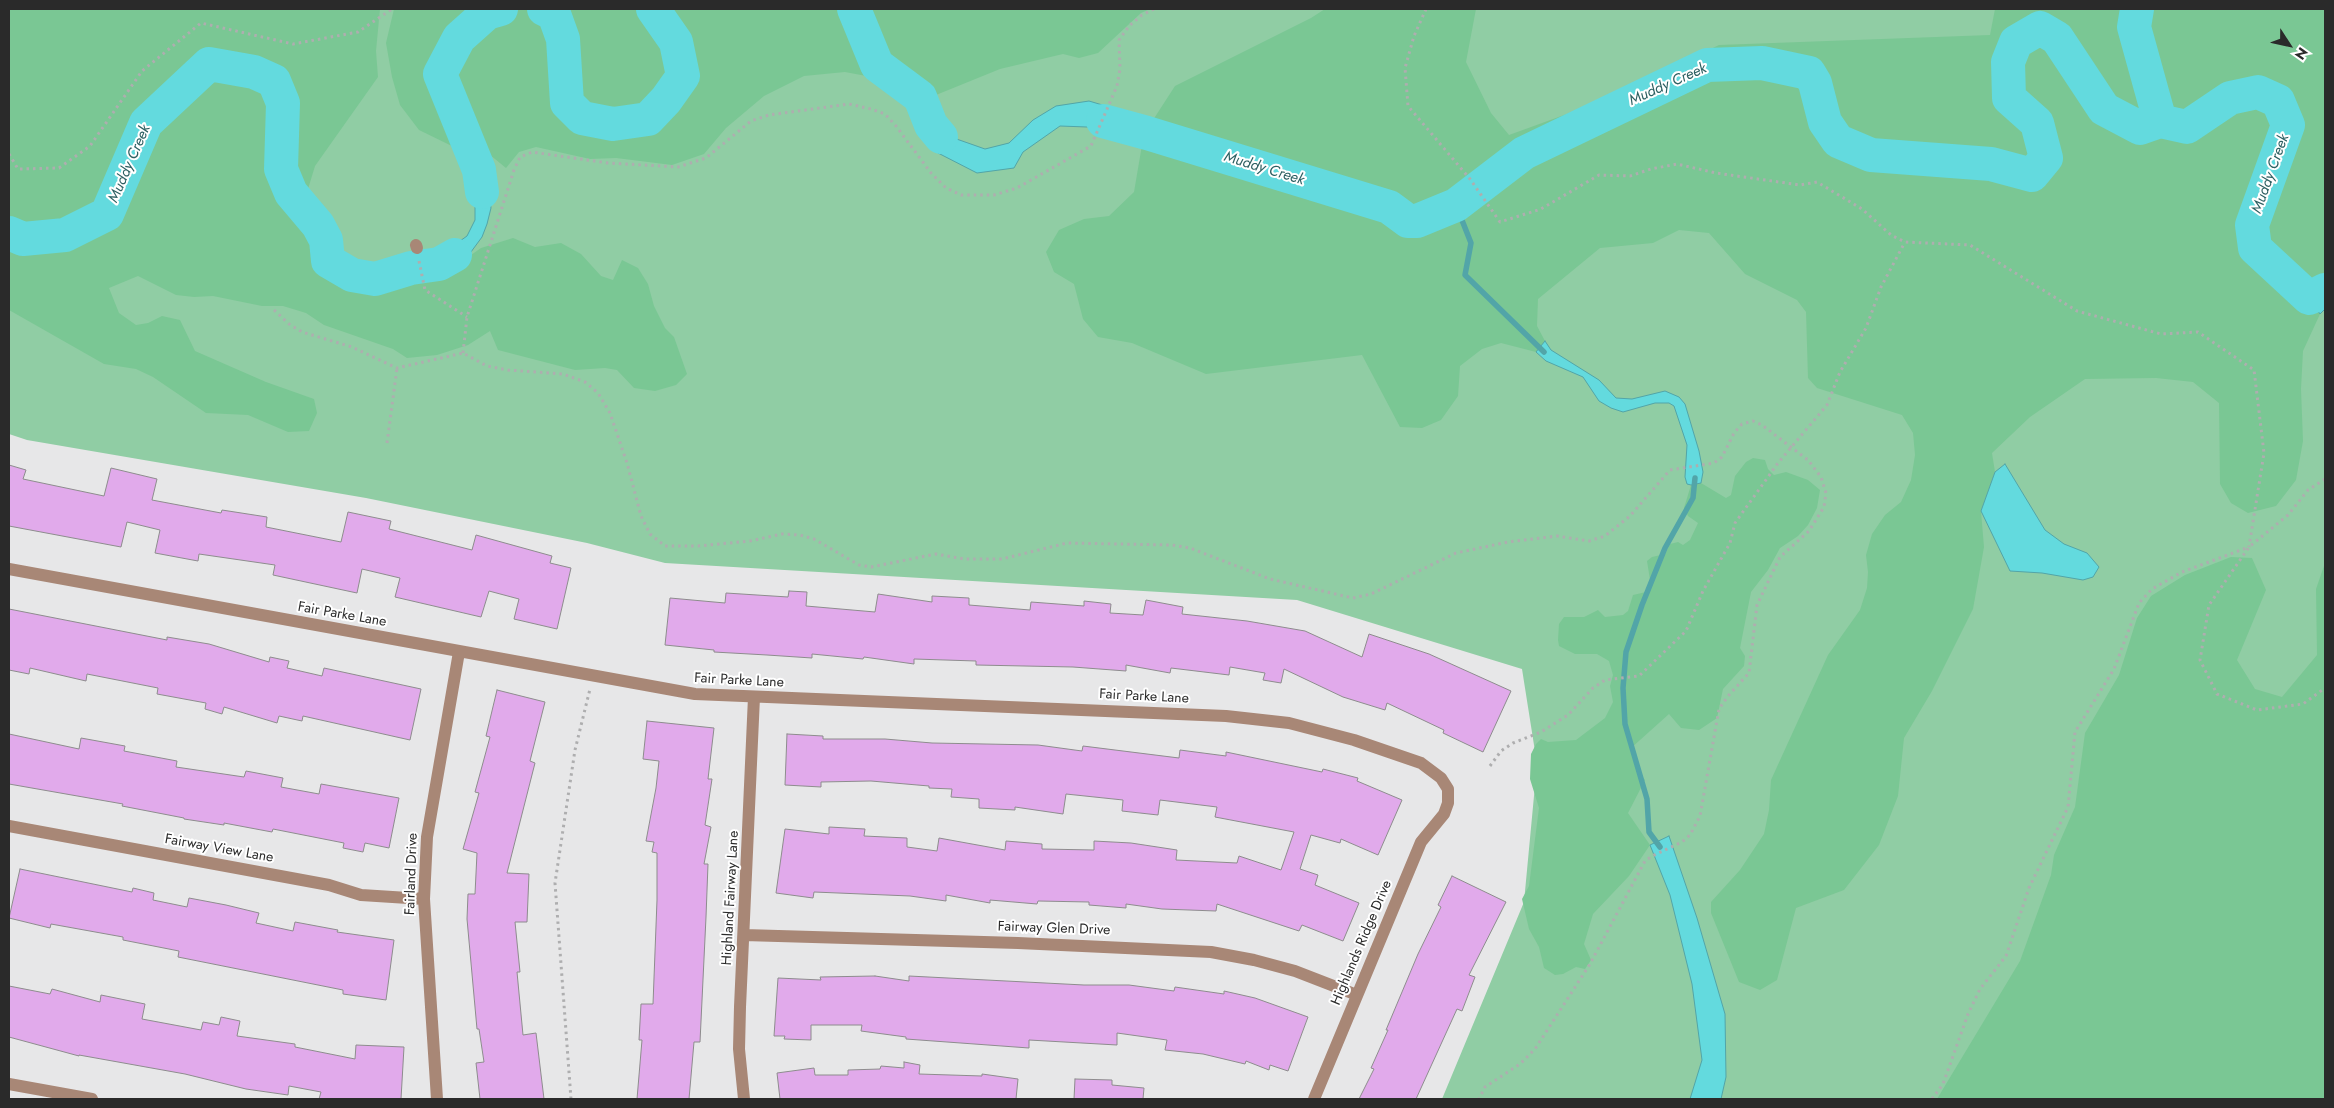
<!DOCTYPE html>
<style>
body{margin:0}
#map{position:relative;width:2334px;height:1108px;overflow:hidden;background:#e7e7e8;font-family:Jost,sans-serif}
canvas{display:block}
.frame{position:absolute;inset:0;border:10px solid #2a2a2a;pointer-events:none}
.north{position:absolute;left:2264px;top:20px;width:50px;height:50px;-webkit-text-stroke:4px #fff;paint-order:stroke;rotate:125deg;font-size:14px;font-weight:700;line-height:20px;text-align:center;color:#2a2a2a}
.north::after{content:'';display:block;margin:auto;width:18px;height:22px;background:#2a2a2a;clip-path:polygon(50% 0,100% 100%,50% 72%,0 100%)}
</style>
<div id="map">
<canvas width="2334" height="1108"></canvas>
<div class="frame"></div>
<div class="north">N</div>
</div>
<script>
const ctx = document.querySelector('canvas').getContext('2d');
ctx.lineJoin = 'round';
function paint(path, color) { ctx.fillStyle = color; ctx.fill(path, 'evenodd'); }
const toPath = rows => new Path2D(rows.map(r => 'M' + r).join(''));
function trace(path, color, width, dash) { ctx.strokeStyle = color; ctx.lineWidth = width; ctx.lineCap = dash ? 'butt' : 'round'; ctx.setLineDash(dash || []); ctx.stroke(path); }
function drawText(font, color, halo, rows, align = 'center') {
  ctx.font = font + ' Jost,sans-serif'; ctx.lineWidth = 4; ctx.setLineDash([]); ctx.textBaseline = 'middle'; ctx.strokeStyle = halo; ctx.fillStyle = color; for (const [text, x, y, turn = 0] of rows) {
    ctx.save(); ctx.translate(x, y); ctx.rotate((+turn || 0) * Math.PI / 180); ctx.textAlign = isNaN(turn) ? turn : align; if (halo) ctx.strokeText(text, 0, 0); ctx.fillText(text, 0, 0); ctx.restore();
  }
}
paint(toPath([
 [9,9,2325,9,2325,778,2047,1099,1442,1099,1524,902,1537,764,1522,669,1297,600,665,563,587,543,366,498,27,440,9,434]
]), '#90cda4');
paint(toPath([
 [9,9,380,9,376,51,378,77,315,166,305,199,303,215,318,216,333,239,331,260,351,268,414,278,447,272,481,248,513,238,535,247,561,243,581,254,601,276,613,280,622,260,638,268,648,284,654,306,665,328,674,337,687,374,676,385,655,391,634,388,617,370,605,368,575,370,498,350,490,331,468,345,437,355,407,358,393,349,324,325,306,313,283,306,262,306,213,296,194,297,176,295,138,276,109,288,119,313,136,325,148,323,162,316,180,320,195,351,266,382,314,399,317,413,309,431,288,432,248,415,206,413,153,377,136,369,104,364,9,310],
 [394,9,1150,9,1141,13,1098,53,1079,58,1063,54,1000,69,936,95,902,99,882,79,845,72,804,76,764,96,726,128,704,154,672,165,616,158,590,159,536,147,519,152,506,168,484,150,458,149,419,130,400,105,392,77,386,43],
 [1325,9,1476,9,1466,62,1491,113,1509,135,1600,102,1719,45,1990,35,1995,9,2325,9,2325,279,2309,298,2320,314,2303,351,2301,389,2303,441,2296,480,2276,506,2248,513,2231,503,2220,484,2219,403,2193,382,2156,378,2085,379,2030,417,1992,453,1995,472,1981,511,1984,547,1973,609,1932,691,1904,738,1898,796,1879,845,1844,890,1796,908,1777,980,1760,990,1739,982,1711,913,1711,902,1740,870,1764,834,1769,810,1771,780,1828,655,1860,610,1867,588,1868,572,1866,555,1872,534,1885,515,1901,502,1911,480,1915,455,1913,433,1902,415,1817,388,1808,378,1806,312,1797,300,1745,274,1709,233,1679,230,1653,243,1600,248,1538,299,1537,326,1545,341,1536,352,1501,343,1482,349,1460,366,1458,396,1441,420,1422,428,1400,427,1362,355,1206,374,1132,343,1098,337,1083,319,1074,284,1054,272,1046,252,1059,230,1084,219,1109,216,1134,192,1142,145,1153,120,1175,86,1311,18],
 [1753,458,1765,460,1768,469,1774,475,1786,472,1808,480,1820,490,1817,508,1808,525,1798,536,1780,548,1768,570,1751,592,1740,648,1745,656,1744,666,1723,689,1717,718,1699,730,1681,728,1669,714,1630,749,1637,770,1645,780,1628,813,1650,845,1629,876,1593,914,1584,944,1591,960,1585,969,1576,967,1563,974,1555,975,1544,968,1539,947,1529,929,1522,899,1529,886,1539,808,1530,779,1531,754,1536,744,1541,739,1548,742,1576,740,1605,718,1613,702,1610,686,1613,675,1609,661,1597,654,1575,654,1559,646,1558,640,1559,624,1564,617,1584,617,1598,610,1605,617,1623,615,1628,611,1633,595,1646,592,1651,586,1647,561,1652,557,1665,554,1670,544,1678,542,1683,545,1690,540,1698,523,1688,516,1684,508,1691,485,1701,483,1726,498,1731,495,1735,476,1746,462],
 [2231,557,2252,558,2266,590,2237,660,2255,689,2282,697,2317,655,2316,589,2325,563,2325,1099,1937,1099,2020,961,2051,875,2054,855,2075,807,2085,733,2119,675,2137,618,2151,596,2185,575]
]), '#7ac794');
const water = toPath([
 [936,95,948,136,985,149,1009,143,1033,120,1056,106,1089,101,1153,120,1142,145,1087,127,1060,126,1023,152,1014,168,977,173,938,153,902,99,936,95],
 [458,149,484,150,491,208,487,224,482,237,468,256,447,272,414,278,408,259,446,251,467,236,475,220,475,191,470,167,458,149],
 [2325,279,2325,309,2320,314,2309,298,2325,279],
 [1545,341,1551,350,1599,380,1616,398,1632,399,1665,391,1679,397,1685,404,1699,451,1703,472,1701,483,1691,485,1687,484,1685,477,1687,445,1674,406,1669,403,1655,403,1623,412,1611,408,1599,401,1583,377,1546,361,1536,352,1545,341],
 [2005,464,2045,530,2064,544,2087,553,2099,567,2093,577,2083,580,2042,573,2010,571,1981,511,1995,472,2005,464],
 [1669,836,1697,918,1725,1014,1726,1077,1721,1099,1690,1099,1702,1060,1692,984,1670,895,1650,845,1669,836]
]);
paint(water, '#63dade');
trace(water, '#52a5a8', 1);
trace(toPath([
 [1456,205,1471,243,1465,275,1544,352],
 [1660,847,1649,832,1647,799,1625,724,1623,688,1626,652,1642,605,1665,548,1693,498,1695,478]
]), '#52a5a8', 5.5);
trace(toPath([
 [544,9,554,14,563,39,567,103,582,118,613,124,648,119,666,100,683,76,676,42,653,9],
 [854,9,877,65,920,97,931,125,941,137],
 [2137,9,2134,27,2160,121],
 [1103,121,1147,133,1389,207,1408,221,1417,221,1456,205,1524,153,1707,65,1762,63,1809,73,1815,83,1825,122,1838,141,1871,155,1991,164,2032,175,2046,158,2037,123,2009,98,2008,62,2016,42,2040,28,2057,38,2104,109,2140,128,2160,121,2187,127,2230,98,2258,92,2278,101,2288,125,2252,225,2255,248,2309,298,2325,290],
 [482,192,479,170,440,74,459,38,487,13,501,9],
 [9,233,23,239,65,235,107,214,146,123,209,64,254,72,274,81,283,103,281,169,291,193,318,225,326,240,328,261,352,275,375,279,411,268,439,264,455,255]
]), '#63dade', 34);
const building = toPath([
 [9,465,26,470,23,479,104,496,111,468,157,479,152,500,221,513,222,510,267,517,266,527,341,542,348,512,391,521,389,529,472,550,476,535,552,556,550,563,571,568,557,629,514,619,519,599,489,591,481,617,395,597,400,578,362,569,357,593,273,575,275,565,199,554,198,561,155,553,160,530,127,522,121,547,9,526,9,465],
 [789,591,807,592,806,606,875,612,878,594,932,602,932,596,969,598,969,605,1030,610,1031,602,1084,606,1084,601,1111,604,1110,613,1143,615,1146,600,1183,607,1182,614,1247,621,1305,631,1362,657,1369,634,1429,654,1511,691,1483,752,1443,733,1444,730,1387,703,1385,710,1343,697,1284,669,1281,683,1263,680,1265,673,1230,667,1229,675,1171,668,1170,673,1126,665,1126,671,1073,667,976,665,976,661,914,659,914,664,864,657,863,659,812,654,812,658,767,655,714,652,714,650,665,645,670,598,725,603,726,593,788,597,789,591],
 [9,609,167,640,167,637,209,644,269,662,270,657,289,661,287,668,322,676,324,668,421,689,410,740,303,716,302,721,279,716,277,723,224,707,222,714,205,709,206,703,157,694,158,688,87,674,86,681,30,668,29,674,9,670,9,609],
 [497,690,545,702,530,761,535,763,507,873,529,874,527,922,515,922,520,972,517,972,523,1035,536,1033,544,1099,480,1099,476,1063,484,1062,479,1029,477,1029,467,919,468,894,475,894,477,853,463,849,479,793,475,792,490,737,486,736,497,690],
 [647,721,714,728,708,779,712,779,705,825,711,827,704,864,708,864,706,917,700,1042,694,1042,689,1099,637,1099,642,1040,639,1040,641,1004,653,1004,657,900,657,853,652,852,654,842,646,841,656,788,659,761,643,759,647,721],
 [9,734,79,749,81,738,125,746,124,751,177,761,176,767,244,777,246,771,283,778,281,787,319,794,321,784,399,798,389,848,365,843,363,852,343,848,344,843,273,829,272,832,224,823,224,825,184,819,184,818,122,806,123,804,9,784,9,734],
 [787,734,823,736,823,739,885,739,932,743,1038,745,1082,751,1083,746,1179,758,1180,750,1226,756,1226,752,1322,772,1323,769,1358,778,1357,781,1402,800,1378,855,1341,839,1340,843,1311,835,1300,869,1318,875,1315,885,1359,903,1343,941,1302,925,1299,931,1217,904,1216,911,1162,909,1126,904,1126,908,1089,905,1089,902,1038,901,1037,904,990,900,990,903,946,895,946,901,910,896,814,892,813,898,776,893,785,829,829,834,829,827,865,829,864,836,907,838,907,847,937,851,939,838,1005,850,1006,841,1042,844,1042,849,1094,850,1094,841,1131,843,1177,850,1176,860,1237,863,1239,856,1281,870,1294,832,1215,817,1217,807,1160,800,1158,815,1122,811,1123,800,1066,794,1063,814,1015,807,1015,810,979,808,979,799,951,797,952,789,929,788,929,786,871,781,821,782,821,787,785,785,787,734],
 [20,869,132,892,133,888,154,893,153,900,187,907,189,898,226,905,259,913,256,923,293,931,295,922,338,930,337,932,394,940,386,1000,343,994,343,990,178,957,179,951,123,940,123,937,51,924,50,928,9,918,20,869],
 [1452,876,1506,902,1469,975,1475,977,1462,1011,1457,1009,1416,1099,1359,1099,1374,1069,1371,1068,1388,1030,1386,1030,1418,954,1441,907,1438,905,1452,876],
 [875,976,909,981,909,976,1084,985,1129,985,1174,991,1175,987,1224,994,1224,991,1255,998,1308,1017,1288,1071,1270,1065,1269,1070,1246,1061,1245,1064,1203,1054,1165,1050,1167,1040,1117,1033,1117,1045,1029,1040,1029,1048,906,1039,906,1037,861,1031,862,1025,811,1025,811,1040,784,1039,785,1036,774,1036,778,978,821,980,820,977,875,976],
 [9,986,50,994,52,989,100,1002,101,995,145,1004,142,1019,201,1030,203,1022,219,1025,221,1017,240,1021,237,1036,295,1044,295,1047,355,1059,356,1045,404,1047,401,1099,319,1099,321,1092,289,1086,288,1095,246,1089,185,1074,79,1055,79,1056,9,1037,9,986],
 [904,1062,920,1065,919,1074,982,1076,982,1074,1018,1079,1016,1099,780,1099,777,1073,814,1068,815,1075,848,1075,848,1070,880,1069,881,1066,904,1068,904,1062],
 [1075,1079,1112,1080,1112,1085,1144,1088,1143,1099,1074,1099,1075,1079]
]);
paint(building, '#e1aaeb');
trace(building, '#8d8c8d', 1);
trace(toPath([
 [1426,9,1414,36,1405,68,1408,106,1470,179,1500,222,1541,209,1599,175,1630,176,1651,169,1677,164,1716,173,1800,185,1817,182,1862,209,1891,235,1905,242,1970,245,2077,311,2161,334,2198,332,2254,370,2264,453,2249,547],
 [9,154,18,169,59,168,90,146,142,71,201,23,293,44,358,32,392,9],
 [419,261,425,290,467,317],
 [274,310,289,324,302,332,352,347,397,368,463,353,487,366,508,370,563,374,585,382,598,393,610,413,627,463,641,516,650,534,665,546,698,546,750,541,782,534,800,535,814,539,859,565,871,567,936,554,964,559,1002,559,1067,543,1172,545,1190,548,1270,579,1353,598,1371,594,1456,553,1508,542,1557,536,1589,541,1605,536,1630,516,1670,470,1714,463,1722,457,1734,433,1742,424,1753,421,1762,425,1808,460,1821,477,1826,493,1824,507,1809,531,1780,557,1757,605,1749,673,1728,696,1719,709,1700,816,1690,835,1682,842,1652,856,1645,861,1590,964,1535,1049,1520,1064,1485,1087,1479,1099],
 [463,353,467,317,514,170,520,157,532,152,608,163,678,167,706,158,751,121,769,115,849,104,871,109,885,114,896,126,931,173,946,188,961,195,994,195,1017,188,1091,146,1117,86,1120,69,1119,40,1129,26,1142,15,1154,9],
 [387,443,397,368],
 [2325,479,2308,490,2288,515,2249,547,2209,605,2200,660,2217,694,2257,710,2303,704,2325,688],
 [1490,766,1501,751,1513,743,1541,732,1568,715,1593,688,1605,680,1639,676,1686,631,1703,591,1730,543,1735,523,1778,463,1827,405,1840,372,1866,328,1881,287,1905,242],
 [571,1099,555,883,575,750,590,689],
 [1932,1099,1943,1084,1968,1014,1980,989,2006,956,2029,888,2068,807,2075,732,2114,669,2139,603,2152,589,2182,572,2249,547]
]), '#aeaeaf', 3, [2.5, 4]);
trace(toPath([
 [416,245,417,248],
 [9,569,695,694,1226,716,1289,723,1354,740,1421,763,1441,778,1448,789,1448,803,1444,814,1421,842,1314,1099],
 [9,826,329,885,361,895,424,899],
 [744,935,1018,943,1211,952,1254,960,1295,971,1357,995],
 [9,1084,92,1099],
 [437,1099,424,899,427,837,459,652],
 [744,1099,739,1049,740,1007,754,697]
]), '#a88776', 12);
drawText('14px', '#2a2a2a', '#fff', [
 ["Fair Parke Lane",342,615,10],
 ["Fair Parke Lane",739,681,3],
 ["Fair Parke Lane",1144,697,3],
 ["Fairway View Lane",219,849,10],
 ["Fairland Drive",412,874,-88],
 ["Highland Fairway Lane",731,898,-87],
 ["Fairway Glen Drive",1054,929,2],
 ["Highlands Ridge Drive",1362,943,-67]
]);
drawText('italic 15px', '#2d6062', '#fff', [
 ["Muddy Creek",1668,85,-24],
 ["Muddy Creek",130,164,-66],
 ["Muddy Creek",1264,169,17],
 ["Muddy Creek",2271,174,-70]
]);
</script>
